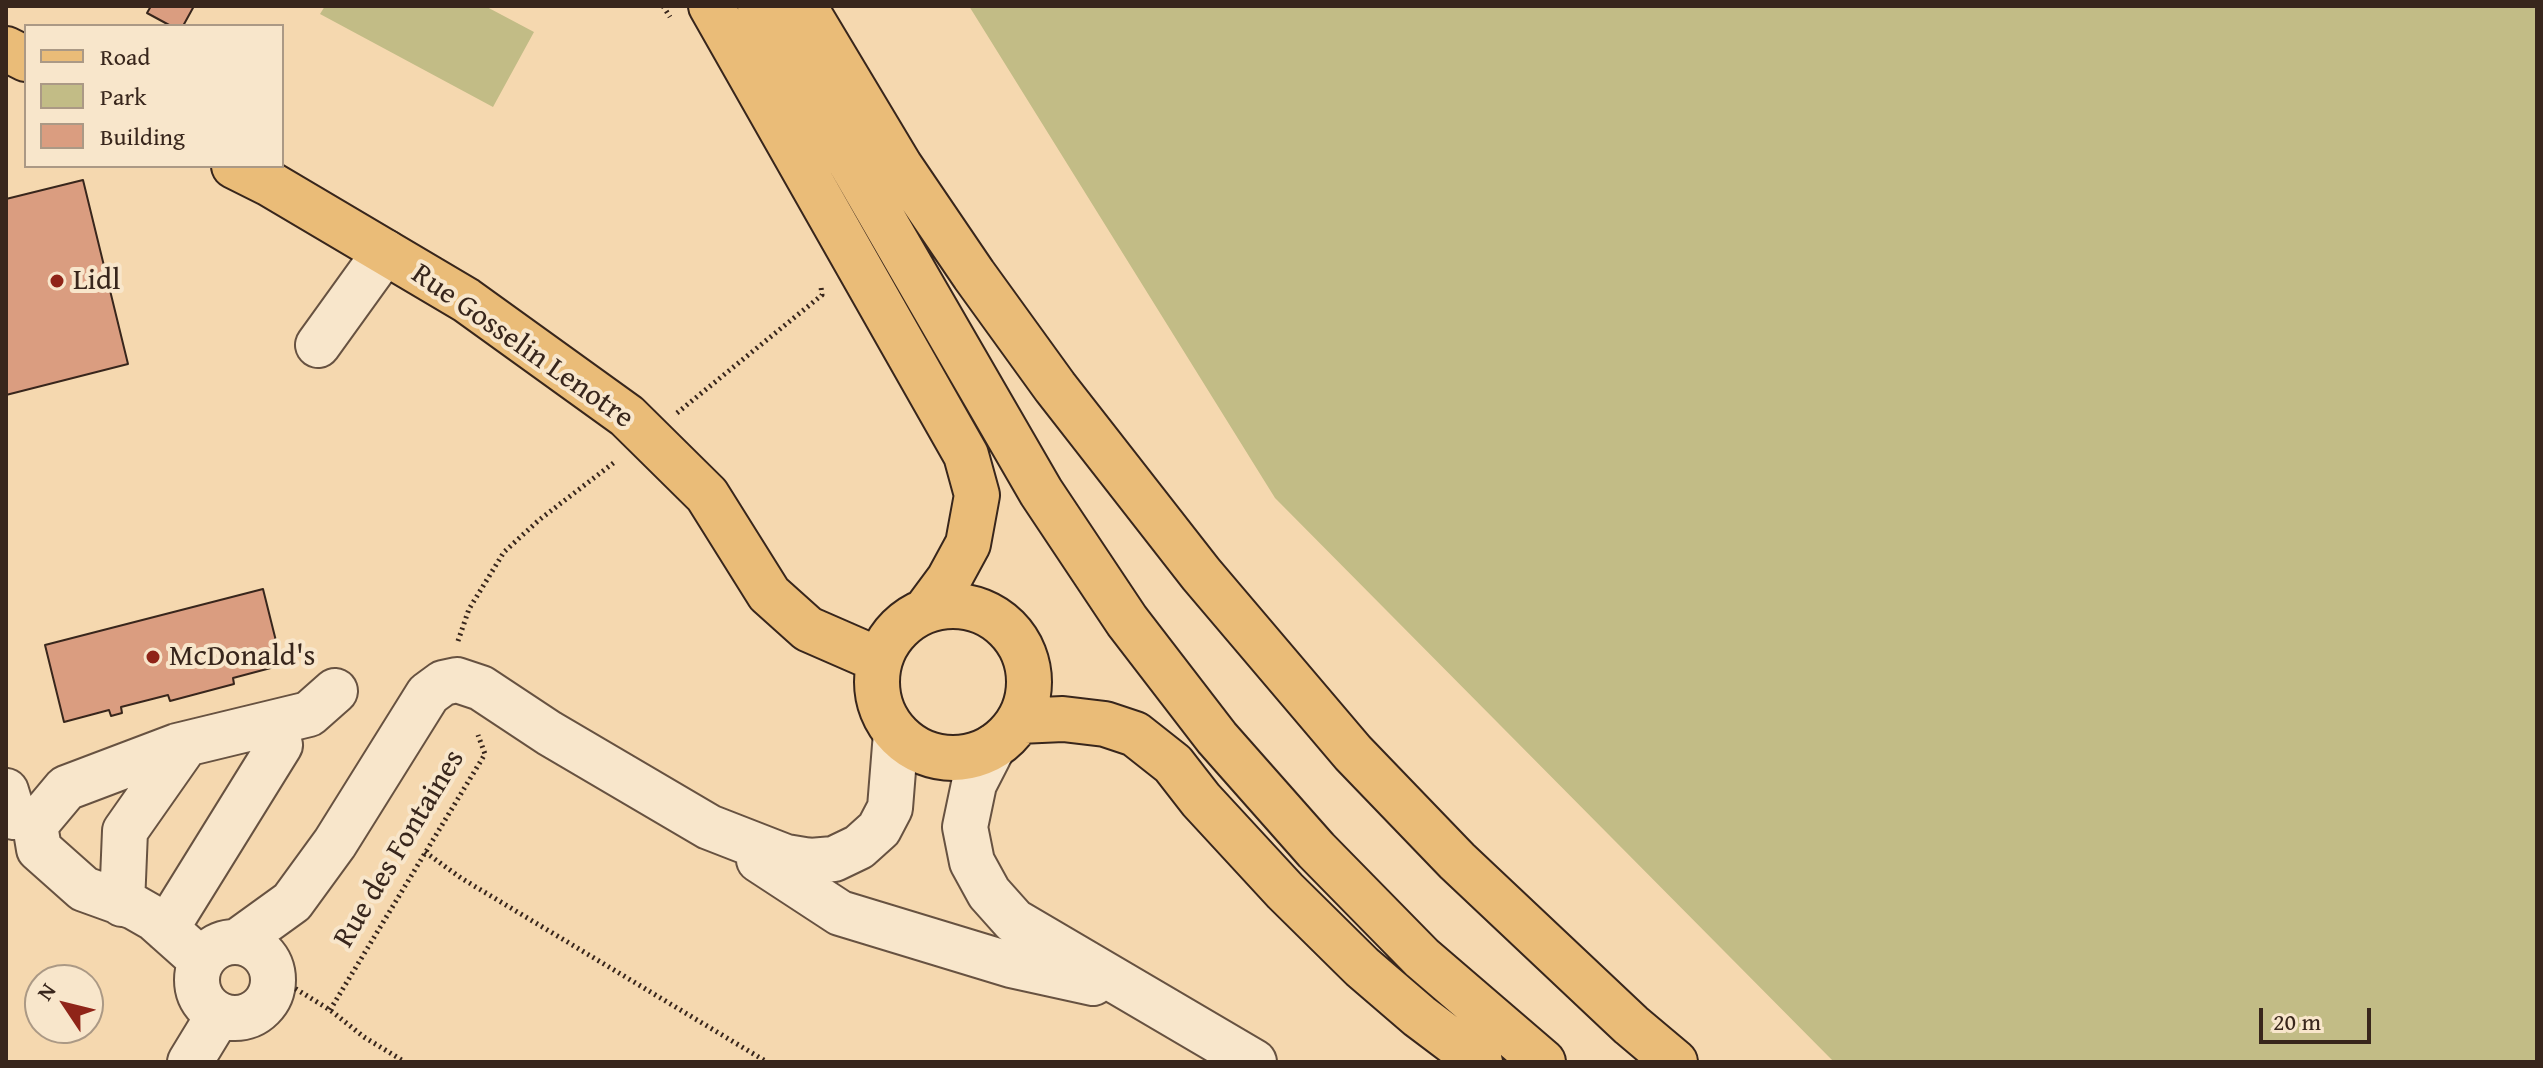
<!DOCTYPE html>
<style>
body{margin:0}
#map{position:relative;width:2543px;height:1068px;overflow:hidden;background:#f5d8af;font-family:"Gentium Book Plus",serif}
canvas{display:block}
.frame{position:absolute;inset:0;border:8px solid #38261c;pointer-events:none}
.legend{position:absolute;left:24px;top:24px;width:260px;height:144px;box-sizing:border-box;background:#f8e6cb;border:2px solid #ab9985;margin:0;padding:10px 14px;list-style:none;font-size:24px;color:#38261c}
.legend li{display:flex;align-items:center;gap:16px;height:40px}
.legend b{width:40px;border:2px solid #ab9985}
.north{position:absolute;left:24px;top:964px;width:80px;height:80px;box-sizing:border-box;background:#f8e6cb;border:2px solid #ab9985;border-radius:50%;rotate:305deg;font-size:22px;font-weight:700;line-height:32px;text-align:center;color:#38261c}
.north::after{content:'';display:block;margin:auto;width:28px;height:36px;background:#8f2418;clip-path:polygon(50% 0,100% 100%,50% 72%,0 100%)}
.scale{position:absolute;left:2259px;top:1008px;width:112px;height:36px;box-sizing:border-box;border:4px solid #38261c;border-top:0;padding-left:10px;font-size:24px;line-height:28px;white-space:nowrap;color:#38261c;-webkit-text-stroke:6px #f8e6cb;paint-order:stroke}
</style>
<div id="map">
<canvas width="2543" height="1068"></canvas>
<div class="frame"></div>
<ul class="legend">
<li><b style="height:10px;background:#eabc78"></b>Road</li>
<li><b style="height:22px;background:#c2bc86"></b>Park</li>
<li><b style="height:22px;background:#da9d80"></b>Building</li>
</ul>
<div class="north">N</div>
<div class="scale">20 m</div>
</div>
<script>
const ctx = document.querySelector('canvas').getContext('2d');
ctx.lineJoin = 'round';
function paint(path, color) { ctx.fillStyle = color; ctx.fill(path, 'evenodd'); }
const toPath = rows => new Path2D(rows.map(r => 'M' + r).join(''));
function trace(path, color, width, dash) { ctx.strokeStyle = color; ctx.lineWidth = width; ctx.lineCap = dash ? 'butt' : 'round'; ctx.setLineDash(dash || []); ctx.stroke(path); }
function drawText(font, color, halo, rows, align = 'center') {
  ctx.font = font + ' "Gentium Book Plus",serif'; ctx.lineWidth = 8; ctx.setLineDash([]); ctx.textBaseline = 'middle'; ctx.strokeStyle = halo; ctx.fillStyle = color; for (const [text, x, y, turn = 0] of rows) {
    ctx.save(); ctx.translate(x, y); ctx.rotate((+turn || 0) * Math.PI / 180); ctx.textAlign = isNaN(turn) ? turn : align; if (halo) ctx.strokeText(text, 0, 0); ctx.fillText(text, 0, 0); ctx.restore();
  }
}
paint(toPath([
 [325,6,485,6,534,32,493,107,320,14],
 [969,6,2537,6,2537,1062,1834,1062,1275,498]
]), '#c2bc86');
const building = toPath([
 [151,6,194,6,183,26,171,26,147,13,151,6],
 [83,180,128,364,6,395,6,199,83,180],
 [263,589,282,665,233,678,234,684,170,701,168,695,121,707,122,713,111,716,109,710,64,722,45,645,263,589]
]);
paint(building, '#da9d80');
trace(building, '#38261c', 2);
const minor = toPath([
 [318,345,385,252],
 [993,747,974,784,965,827,972,862,989,893,1014,921,1254,1062],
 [6,791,14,817],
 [759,860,840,913,1011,965,1093,983],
 [122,904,125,831,186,744],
 [166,929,280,745,274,724],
 [238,941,292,902,335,843,428,694,443,683,457,680,481,688,549,733,709,827,786,857,810,861,834,859,859,847,879,829,890,808,896,733],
 '197 980a38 38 0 1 1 76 0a38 38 0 1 1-76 0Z',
 [201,960,155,919,134,907,84,889,39,849,35,825,66,788,177,746,309,714,335,691],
 [190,1062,218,1016]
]);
const major = toPath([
 [711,6,966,455,977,495,968,544,949,579,926,610],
 [760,6,1041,492,1127,621,1217,738,1316,850,1422,958,1543,1062],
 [804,6,900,166,974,275,1055,387,1201,574,1353,753,1457,861,1631,1025,1675,1062],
 [6,49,26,59],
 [234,166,270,184,466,300,627,416,707,495,769,594,808,629,879,660],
 '877 682a76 76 0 1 1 152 0a76 76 0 1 1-152 0Z',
 [1019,721,1063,719,1105,724,1135,734,1173,764,1201,800,1285,891,1362,967,1419,1016,1480,1062]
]);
trace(minor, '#675241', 48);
trace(major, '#38261c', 48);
trace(toPath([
 [663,6,670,17],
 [677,413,822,295,821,287],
 [458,641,469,609,504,552,539,520,616,461],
 [425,852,461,878,767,1062],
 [275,976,330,1010,364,1037,405,1062],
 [330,1010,485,754,478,735]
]), '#38261c', 5, [2, 4]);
trace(minor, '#f8e6cb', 44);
trace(major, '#eabc78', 44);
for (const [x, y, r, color] of [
 [57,281,8,"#8f2418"],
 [153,657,8,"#8f2418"]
]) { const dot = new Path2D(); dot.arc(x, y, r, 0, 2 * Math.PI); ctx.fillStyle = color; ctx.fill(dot); trace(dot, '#f8e6cb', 3); }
drawText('30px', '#38261c', '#f8e6cb', [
 ["Lidl",73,281],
 ["McDonald's",169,657]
], 'left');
drawText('30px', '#38261c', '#f8e6cb', [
 ["Rue Gosselin Lenotre",522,347,35],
 ["Rue des Fontaines",400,849,-59]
]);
</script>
